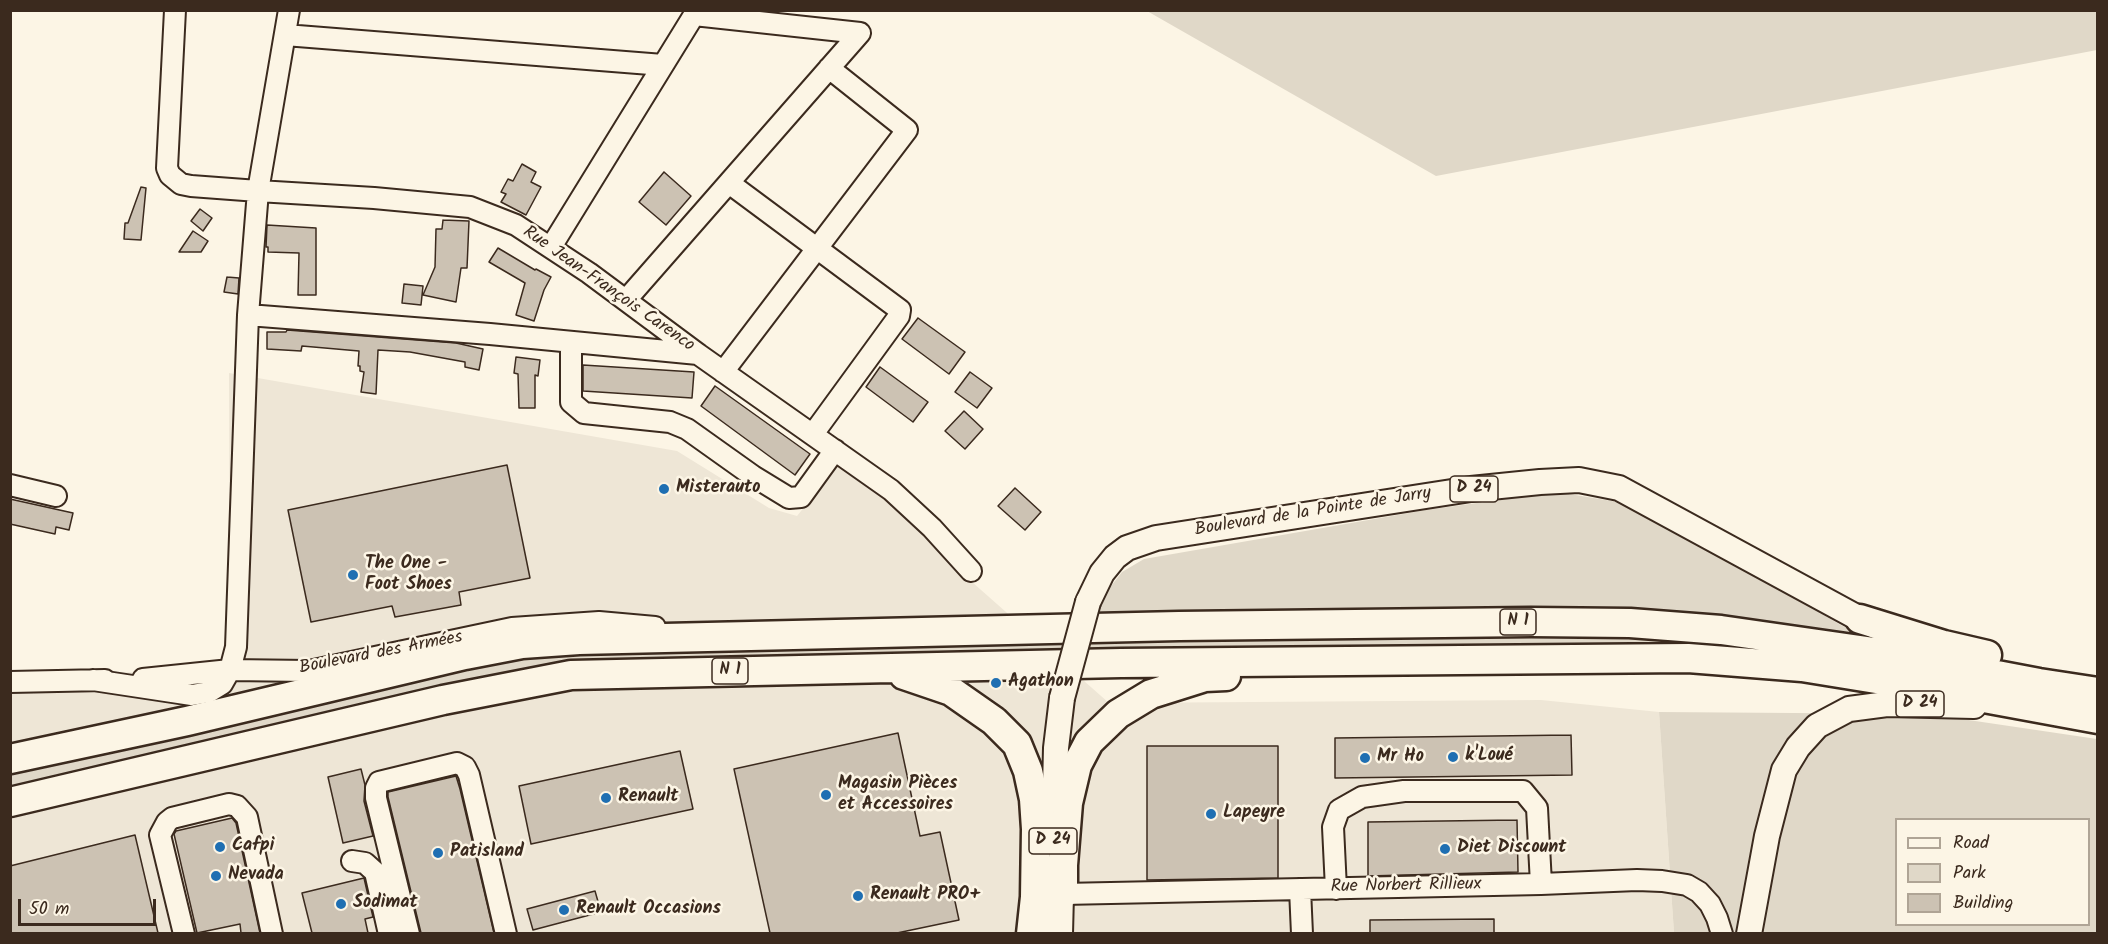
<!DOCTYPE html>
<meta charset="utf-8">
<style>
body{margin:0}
#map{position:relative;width:2108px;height:944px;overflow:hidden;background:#fcf5e5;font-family:Kalam,sans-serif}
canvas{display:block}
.frame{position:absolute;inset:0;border:12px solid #3b2a1e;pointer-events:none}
.legend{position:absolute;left:1895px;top:818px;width:195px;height:108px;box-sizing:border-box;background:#fcf5e5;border:2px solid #afa495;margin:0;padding:8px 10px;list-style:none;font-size:18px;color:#3b2a1e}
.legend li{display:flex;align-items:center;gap:12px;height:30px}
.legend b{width:30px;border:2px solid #afa495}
.scale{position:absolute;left:18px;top:899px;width:138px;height:27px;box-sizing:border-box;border:3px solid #3b2a1e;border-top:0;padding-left:8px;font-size:18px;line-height:21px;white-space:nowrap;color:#3b2a1e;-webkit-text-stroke:4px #fcf5e5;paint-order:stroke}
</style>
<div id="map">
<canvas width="2108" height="944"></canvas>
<div class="frame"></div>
<ul class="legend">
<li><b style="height:8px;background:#fcf5e5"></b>Road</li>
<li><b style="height:16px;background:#e0d8c8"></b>Park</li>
<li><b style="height:16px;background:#ccc2b3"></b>Building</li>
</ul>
<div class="scale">50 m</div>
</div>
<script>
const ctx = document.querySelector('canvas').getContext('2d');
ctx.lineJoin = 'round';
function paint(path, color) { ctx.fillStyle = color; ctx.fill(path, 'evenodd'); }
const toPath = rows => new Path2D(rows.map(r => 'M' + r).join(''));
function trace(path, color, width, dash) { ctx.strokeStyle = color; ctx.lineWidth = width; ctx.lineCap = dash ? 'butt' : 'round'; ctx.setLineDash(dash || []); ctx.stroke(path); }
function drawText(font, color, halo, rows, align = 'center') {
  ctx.font = font + ' Kalam,sans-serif'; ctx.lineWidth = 5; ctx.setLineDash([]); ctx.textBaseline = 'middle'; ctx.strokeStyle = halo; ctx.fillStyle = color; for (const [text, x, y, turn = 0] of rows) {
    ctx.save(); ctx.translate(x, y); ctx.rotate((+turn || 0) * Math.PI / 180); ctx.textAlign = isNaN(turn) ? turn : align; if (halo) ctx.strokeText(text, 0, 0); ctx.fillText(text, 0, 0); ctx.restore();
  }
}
paint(toPath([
 [229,373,677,451,769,508,797,516,838,465,906,508,946,559,1109,703,1541,700,1659,712,1674,933,11,933,10,675,230,670]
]), '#eee6d6');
paint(toPath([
 [2097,10,2097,50,1436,176,1147,11],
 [1557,492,1630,504,1724,555,1839,624,1870,640,1096,621,1108,590,1122,572,1144,559,1426,510],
 [1526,634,1621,635,1707,641,1761,649,692,661,171,753,11,786,10,775,84,759,435,675,508,661,589,650],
 [1659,712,1928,714,2097,739,2097,933,1674,933],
 [1896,820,2088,820,2088,924,1896,924]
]), '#e0d8c8');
const building = toPath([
 [522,164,536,172,531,182,541,187,526,215,501,202,506,194,501,192,508,179,513,181,522,164],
 [664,172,691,196,666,225,639,202,664,172],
 [141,187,146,188,141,240,124,239,125,223,128,223,141,187],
 [200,209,212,218,203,231,191,221,200,209],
 [443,220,469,221,467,268,461,268,456,302,423,295,435,267,436,229,442,229,443,220],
 [267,225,316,228,316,295,298,295,299,253,268,252,268,247,266,247,267,225],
 [193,231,208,241,201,252,179,252,193,231],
 [498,248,535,270,536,269,551,277,544,290,534,321,516,315,525,283,489,262,498,248],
 [227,277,239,278,238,294,224,292,227,277],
 [404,284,423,286,421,305,402,303,404,284],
 [918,318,965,352,949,374,902,339,918,318],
 [287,330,456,343,483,349,479,370,465,367,465,362,410,352,378,350,376,394,361,392,364,372,360,371,360,366,358,366,359,351,302,346,301,351,267,349,267,332,286,332,287,330],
 [516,357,540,360,538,376,535,375,535,408,519,408,518,374,514,373,516,357],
 [583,365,694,372,692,398,583,391,583,365],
 [880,367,928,402,913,422,866,387,880,367],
 [970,372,992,388,977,408,955,392,970,372],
 [715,386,810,454,795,475,701,406,715,386],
 [964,411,983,429,965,449,945,431,964,411],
 [507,465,530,578,459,592,461,605,395,617,392,606,311,622,288,510,507,465],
 [1015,488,1041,512,1025,530,998,506,1015,488],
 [10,499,73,513,69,530,56,527,55,534,10,524,10,499],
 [898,733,920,836,940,832,959,920,897,933,770,933,734,769,898,733],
 [1571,735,1572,775,1335,778,1335,738,1571,735],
 [1147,746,1278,746,1278,878,1147,880,1147,746],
 [680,751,693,809,531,844,519,786,680,751],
 [361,769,365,785,364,801,373,836,343,843,328,777,361,769],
 [456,776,460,789,494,933,421,933,388,797,388,792,456,776],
 [232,818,236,823,260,933,241,933,240,924,197,933,174,834,176,831,232,818],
 [1517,820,1518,872,1368,876,1368,822,1517,820],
 [135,835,158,933,10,933,10,866,135,835],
 [364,878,373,917,365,919,368,933,312,933,302,893,364,878],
 [595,891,601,912,533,930,527,909,595,891],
 [1494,919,1494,933,1370,933,1370,920,1494,919]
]);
paint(building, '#ccc2b3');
trace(building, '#3b2a1e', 1.5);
const minor = toPath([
 [175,10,167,168,170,175,181,184,191,186,258,191,289,10],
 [285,35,663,65],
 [729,183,900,310,899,316,813,434],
 [551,247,694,15,860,33,626,300],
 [248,315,490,334,698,354],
 [571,342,571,402,584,413,670,422,687,429,753,476,789,498,801,497,835,450],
 [723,372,907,130,829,68],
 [10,485,56,496],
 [143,679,230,670,309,671,512,628,599,622,655,627],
 [93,680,192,695,209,692,222,684,230,670,236,647,248,315,258,191,374,198,470,207,516,225,589,273,698,354,891,490,932,528,971,571],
 [10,682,105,680],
 [352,861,365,863,375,872,389,934],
 [1300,889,1302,934],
 [1336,889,1333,827,1339,810,1362,797,1404,791,1523,791,1537,808,1541,884],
 [184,934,160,835,167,822,172,818,229,804,237,806,247,817,272,934],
 [409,934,376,798,376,788,379,782,457,763,465,767,469,775,506,934],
 [1062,934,1063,894,1541,884,1637,880,1662,881,1687,885,1699,892,1710,904,1717,918,1722,934]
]);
const major = toPath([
 [1088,602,1102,573,1115,557,1127,548,1156,538,1471,489,1540,482,1579,480,1619,488,1860,619,1876,626],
 [1054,829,1056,748,1062,698],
 [1049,934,1052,870],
 [1749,934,1767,836,1784,770,1798,747,1817,726,1849,709,1887,704,1974,706]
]);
const highway = toPath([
 [1860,619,1944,645,1987,655],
 [904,675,951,691,994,721,1017,744,1028,771,1034,799,1036,829,1035,897,1031,934],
 [10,759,187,721,465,655,522,644,579,640,1179,626,1531,622,1630,623,1721,630,1881,653,2039,683,2098,692],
 [10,802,443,700,571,675,1121,663,1688,658,1802,667,1913,685,2098,719],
 [1063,894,1063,865,1068,803,1077,765,1089,742,1118,714,1151,694,1205,677,1226,676]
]);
trace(minor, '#3b2a1e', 24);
trace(major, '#3b2a1e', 28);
trace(highway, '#3b2a1e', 33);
trace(minor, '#fcf5e5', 20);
trace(major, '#fcf5e5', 24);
trace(highway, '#fcf5e5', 28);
const majorBridge = toPath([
 [1062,698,1088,602]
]);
trace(majorBridge, '#3b2a1e', 28, []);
trace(majorBridge, '#fcf5e5', 24);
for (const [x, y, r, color] of [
 [664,489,6,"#1f6fb2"],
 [353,575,6,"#1f6fb2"],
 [996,683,6,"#1f6fb2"],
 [1453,757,6,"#1f6fb2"],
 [1365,758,6,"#1f6fb2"],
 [826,795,6,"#1f6fb2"],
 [606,798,6,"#1f6fb2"],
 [1211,814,6,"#1f6fb2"],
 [220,847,6,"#1f6fb2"],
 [1445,849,6,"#1f6fb2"],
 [438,853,6,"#1f6fb2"],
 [216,876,6,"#1f6fb2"],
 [858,896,6,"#1f6fb2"],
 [341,904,6,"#1f6fb2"],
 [564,910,6,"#1f6fb2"]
]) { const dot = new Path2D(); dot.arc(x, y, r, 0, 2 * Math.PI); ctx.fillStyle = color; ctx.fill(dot); trace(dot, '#fcf5e5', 2); }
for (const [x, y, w] of [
 [1474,489,48],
 [1518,622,36],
 [730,671,36],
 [1920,704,48],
 [1053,841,48]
]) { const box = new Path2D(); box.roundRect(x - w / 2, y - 13, w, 26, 4.5); ctx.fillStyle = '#fcf5e5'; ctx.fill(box); trace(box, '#3b2a1e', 1.5); }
drawText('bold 16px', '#3b2a1e', null, [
 ["D 24",1474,489],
 ["N 1",1518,622],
 ["N 1",730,671],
 ["D 24",1920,704],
 ["D 24",1053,841]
]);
drawText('18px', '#3b2a1e', '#fcf5e5', [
 ["Rue Jean-François Carenco",608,290,35],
 ["Boulevard de la Pointe de Jarry",1313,513,-9],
 ["Boulevard des Armées",381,654,-11],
 ["Rue Norbert Rillieux",1406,887,-1]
]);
drawText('bold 18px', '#3b2a1e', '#fcf5e5', [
 ["Misterauto",676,489],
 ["The One -",365,565],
 ["Foot Shoes",365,586],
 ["Agathon",1008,683],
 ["k'Loué",1465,757],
 ["Mr Ho",1377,758],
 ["Magasin Pièces",838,785],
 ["et Accessoires",838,806],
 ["Renault",618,798],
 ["Lapeyre",1223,814],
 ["Cafpi",232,847],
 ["Diet Discount",1457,849],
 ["Patisland",450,853],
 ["Nevada",228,876],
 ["Renault PRO+",870,896],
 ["Sodimat",353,904],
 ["Renault Occasions",576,910]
], 'left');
</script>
